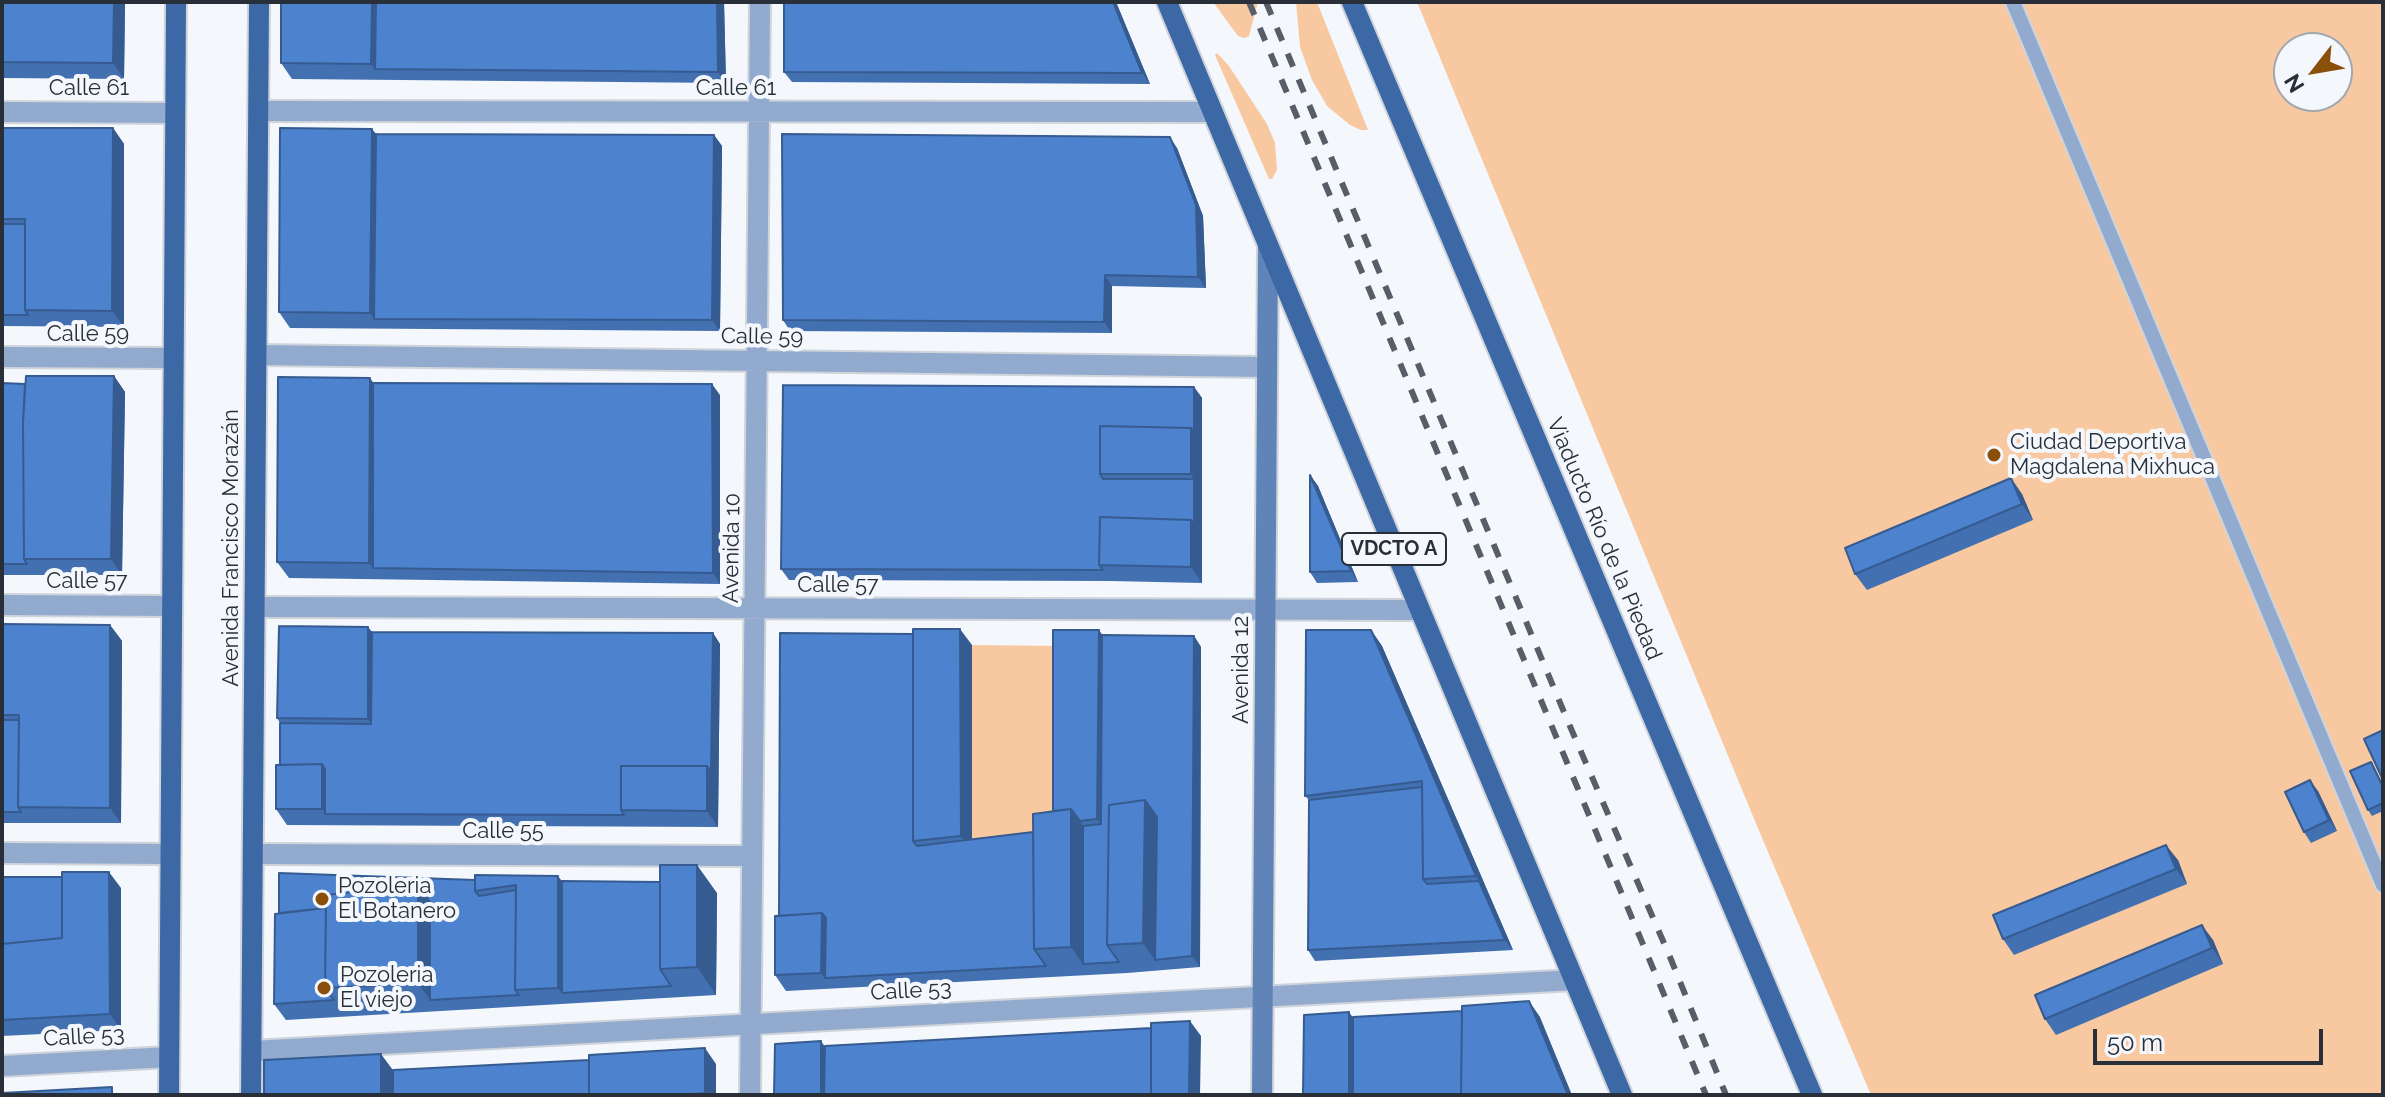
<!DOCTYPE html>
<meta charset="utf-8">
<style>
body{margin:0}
#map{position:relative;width:2385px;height:1097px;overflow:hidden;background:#f4f8fd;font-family:Raleway,sans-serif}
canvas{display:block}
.frame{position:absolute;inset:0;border:4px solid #282f39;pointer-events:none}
.north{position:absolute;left:2273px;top:32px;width:80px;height:80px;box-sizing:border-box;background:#f4f8fd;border:2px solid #a2a8af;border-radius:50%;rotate:239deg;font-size:22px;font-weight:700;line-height:32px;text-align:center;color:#282f39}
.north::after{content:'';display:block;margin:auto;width:28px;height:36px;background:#8a4f09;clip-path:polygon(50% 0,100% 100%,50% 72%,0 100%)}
.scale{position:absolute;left:2093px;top:1029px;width:230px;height:36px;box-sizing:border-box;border:4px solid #282f39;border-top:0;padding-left:10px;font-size:24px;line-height:28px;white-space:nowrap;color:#282f39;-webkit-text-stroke:6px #f4f8fd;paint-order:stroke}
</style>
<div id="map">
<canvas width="2385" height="1097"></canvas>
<div class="frame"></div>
<div class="north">N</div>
<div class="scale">50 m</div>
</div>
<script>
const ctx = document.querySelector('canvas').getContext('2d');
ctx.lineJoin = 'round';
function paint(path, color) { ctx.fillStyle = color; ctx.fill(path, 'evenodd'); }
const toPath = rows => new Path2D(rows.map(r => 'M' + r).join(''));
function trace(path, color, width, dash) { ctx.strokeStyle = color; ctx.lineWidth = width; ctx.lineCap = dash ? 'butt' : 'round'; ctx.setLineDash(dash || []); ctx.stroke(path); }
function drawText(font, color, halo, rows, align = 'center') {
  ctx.font = font + ' Raleway,sans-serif'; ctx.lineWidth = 8; ctx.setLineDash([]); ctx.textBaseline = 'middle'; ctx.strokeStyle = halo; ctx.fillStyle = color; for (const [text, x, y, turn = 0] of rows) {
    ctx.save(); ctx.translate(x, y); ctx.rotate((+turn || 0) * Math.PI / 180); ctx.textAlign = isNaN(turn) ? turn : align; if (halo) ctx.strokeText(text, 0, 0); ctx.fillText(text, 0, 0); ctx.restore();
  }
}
paint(toPath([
 [1213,2,1258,2,1249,36,1245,38,1238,36],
 [1296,2,1317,2,1368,130,1361,130,1350,125,1327,106,1312,80,1300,47],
 [1417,2,2383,2,2383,1095,1871,1095,1757,826],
 [2289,48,2337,48,2337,96,2289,96],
 [1217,53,1229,66,1267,124,1275,143,1277,170,1272,179,1269,179,1215,55],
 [972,645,1064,646,1064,840,972,851]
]), '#f8c9a1');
const lane = toPath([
 [2013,2,2383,885]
]);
const street = toPath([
 [259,111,1213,112],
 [2,112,175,113],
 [257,355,1267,367],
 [2,357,173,358],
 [2,605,172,606],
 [255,607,1420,610],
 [2,853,170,854],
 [253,854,752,856],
 [252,1051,1574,980],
 [2,1066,169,1057],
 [750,1095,760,2]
]);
const secondary = toPath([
 [1262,1095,1268,246]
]);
const primary = toPath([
 [1167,2,1622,1095],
 [1352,2,1812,1095],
 [169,1095,176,2],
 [251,1095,259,2]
]);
trace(lane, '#cfd4da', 18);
trace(street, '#cfd4da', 24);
trace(secondary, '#cfd4da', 24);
trace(primary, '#cfd4da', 24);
trace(lane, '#92aace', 14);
trace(street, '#92aace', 20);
trace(secondary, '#6084b7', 20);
trace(primary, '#3d68a6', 20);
trace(toPath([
 [1249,2,1706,1095],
 [1266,2,1569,724,1670,957,1726,1095]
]), '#585e67', 6, [14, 14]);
paint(toPath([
 [2,2,125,2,124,79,2,78],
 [724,2,726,83,292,79,281,63],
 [1116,2,1150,84,792,82,784,72],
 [2,128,113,128,124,144,124,327,2,326],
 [372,129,376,134,714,135,722,146,720,331,290,328,279,312],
 [1177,148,1203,216,1206,288,1112,286,1112,333,790,331,783,320],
 [114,376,125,392,122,575,2,575,2,383,25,384],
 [370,378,373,383,720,395,720,584,289,578,277,562],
 [1194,387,1202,398,1202,583,1110,581,789,580,781,569],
 [1310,475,1318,486,1358,582,1317,583,1310,572],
 [2022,494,2033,520,1867,590,1855,574],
 [2,624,110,625,122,641,121,823,2,823],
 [368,627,372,632,713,633,720,644,718,827,287,825,276,809,280,765,280,723,277,718],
 [1371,630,1382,646,1513,950,1315,961,1308,950,1309,800,1305,796],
 [1102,635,1194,636,1201,647,1200,967,1127,973,786,991,775,975,779,916,972,645,972,839,1033,832,1053,811],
 [2371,762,2383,784,2383,811,2372,816,2368,810],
 [2318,791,2337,831,2311,843,2304,832],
 [2178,860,2187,884,2014,955,2003,939],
 [2,877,121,888,121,1030,2,1036],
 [475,880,562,881,717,893,716,995,286,1020,274,1004],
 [2213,940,2223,964,2056,1035,2045,1019]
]), '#4270b1');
paint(toPath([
 [114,2,125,2,124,79,113,63],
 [372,2,384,2,375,69,371,64],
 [717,2,724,2,726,83,718,72],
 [1113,2,1116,2,1150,84,1142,73],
 [113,128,124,144,124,327,112,311],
 [372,129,383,145,374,319,370,313],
 [714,135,722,146,720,331,712,320],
 [1170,137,1177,148,1203,216,1206,288,1198,277],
 [1105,275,1112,286,1112,333,1104,322],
 [114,376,125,392,122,575,111,559],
 [370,378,381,394,373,568,369,563],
 [712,384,720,395,720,584,713,573],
 [1194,387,1202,398,1202,583,1191,567,1191,520,1194,479,1191,474,1191,428],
 [1310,475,1318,486,1358,582,1351,571],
 [2011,478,2022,494,2033,520,2022,504],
 [110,625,122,641,121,823,110,808],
 [368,627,379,643,379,735,368,719],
 [960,629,972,645,972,851,961,836],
 [1099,630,1110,646,1109,835,1097,819],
 [1371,630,1382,646,1513,950,1505,940,1479,881,1476,876],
 [713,633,720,644,718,827,707,811],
 [1194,636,1201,647,1200,967,1192,956],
 [322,764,333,780,325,814,322,809],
 [2310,780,2318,791,2337,831,2329,820],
 [1145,800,1165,828,1155,960,1143,943],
 [1071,809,1091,837,1083,964,1071,947],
 [2166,845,2178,860,2187,884,2176,869],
 [697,865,717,893,716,995,697,967],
 [109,872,121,888,121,1030,110,1014],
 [558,876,570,892,562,993,558,988],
 [418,885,438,913,430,1000,418,983],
 [822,913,833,928,825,978,821,973],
 [2202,925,2213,940,2223,964,2212,948],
 [1529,1001,1540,1017,1572,1095,1568,1095],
 [1349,1012,1360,1028,1360,1095,1349,1095],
 [1190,1021,1201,1036,1200,1095,1189,1095],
 [821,1041,832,1057,832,1095,821,1095],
 [705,1048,716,1064,716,1095,706,1095,705,1093],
 [381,1054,401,1081,401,1095,381,1095]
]), '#365b90');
const building = toPath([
 [2,2,114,2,113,63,2,62,2,2],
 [281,2,372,2,371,64,281,63,281,2],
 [376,2,717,2,718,72,375,69,376,2],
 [784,2,1113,2,1142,73,784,72,784,2],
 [2,128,113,128,112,311,25,310,25,219,2,219,2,128],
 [280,128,372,129,370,313,279,312,280,128],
 [376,134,714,135,712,320,374,319,376,134],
 [782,134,1170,137,1196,205,1198,277,1105,275,1104,322,783,320,782,134],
 [2,224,25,224,25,310,28,315,2,315,2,224],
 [26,376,114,376,111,559,24,559,23,422,26,376],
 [278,377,370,378,369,563,277,562,278,377],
 [2,383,25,384,23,422,24,559,27,564,2,564,2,383],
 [373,383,712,384,713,573,373,568,373,383],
 [783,385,1194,387,1194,433,1191,428,1100,426,1100,474,1103,479,1194,479,1194,525,1191,520,1100,517,1099,565,1103,570,781,569,783,385],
 [1100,426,1191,428,1191,474,1100,474,1100,426],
 [1310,475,1351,571,1310,572,1310,475],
 [2011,478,2022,504,1855,574,1845,548,2011,478],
 [1100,517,1191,520,1191,567,1099,565,1100,517],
 [2,624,110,625,110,808,18,807,19,715,2,715,2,624],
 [279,626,368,627,368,719,277,718,279,626],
 [913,629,960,629,961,836,913,841,913,629],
 [1053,630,1099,630,1097,819,1080,821,1071,809,1053,811,1053,630],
 [1306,630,1371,630,1476,876,1423,879,1422,781,1305,796,1306,630],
 [372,632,713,633,711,771,707,766,621,766,621,810,624,815,325,814,325,769,322,764,280,765,280,723,371,724,372,632],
 [780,633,913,634,913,841,917,846,1033,832,1034,949,1046,966,825,978,826,918,822,913,779,916,780,633],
 [1102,635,1194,636,1192,956,1155,960,1157,817,1145,800,1109,805,1107,945,1119,962,1083,964,1083,826,1101,824,1102,635],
 [2,720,19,720,18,807,21,812,2,812,2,720],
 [2383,730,2383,780,2364,739,2383,730],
 [2371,762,2383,787,2383,803,2368,810,2350,771,2371,762],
 [322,764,322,809,276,809,276,765,322,764],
 [621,766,707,766,707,811,621,810,621,766],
 [2310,780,2329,820,2304,832,2285,792,2310,780],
 [1422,787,1423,879,1427,884,1479,881,1505,940,1308,950,1309,800,1422,787],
 [1145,800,1143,943,1107,945,1109,805,1145,800],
 [1071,809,1071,947,1034,949,1033,814,1071,809],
 [2166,845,2176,869,2003,939,1993,915,2166,845],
 [660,865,697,865,697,967,660,969,660,865],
 [62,872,109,872,110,1014,2,1020,2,944,62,938,62,872],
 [279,873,475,880,475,891,479,896,516,890,515,990,519,995,430,1000,430,902,418,885,326,895,326,908,279,913,279,873],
 [475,875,558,876,558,988,515,990,516,885,475,891,475,875],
 [2,877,62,877,62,938,2,944,2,877],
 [562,881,660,882,660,969,671,986,562,993,562,881],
 [418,885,418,983,325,988,326,895,418,885],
 [326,908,325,988,334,1000,274,1004,275,914,326,908],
 [822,913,821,973,775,975,775,916,822,913],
 [2202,925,2212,948,2045,1019,2035,995,2202,925],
 [1529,1001,1568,1095,1461,1095,1462,1006,1529,1001],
 [1462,1011,1461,1095,1353,1095,1353,1017,1462,1011],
 [1349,1012,1349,1095,1303,1095,1304,1015,1349,1012],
 [1190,1021,1189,1095,1151,1095,1151,1023,1190,1021],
 [1151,1028,1151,1095,824,1095,825,1046,1151,1028],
 [821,1041,821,1095,774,1095,775,1044,821,1041],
 [705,1048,705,1093,682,1095,589,1095,589,1055,705,1048],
 [381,1054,381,1095,264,1095,264,1060,381,1054],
 [589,1060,589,1095,393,1095,393,1070,589,1060],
 [112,1087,112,1095,2,1095,2,1093,112,1087]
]);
paint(building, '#4d82ce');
trace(building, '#365b90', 2);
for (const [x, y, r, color] of [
 [1994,455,8,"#8a4f09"],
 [322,899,8,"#8a4f09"],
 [324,988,8,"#8a4f09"]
]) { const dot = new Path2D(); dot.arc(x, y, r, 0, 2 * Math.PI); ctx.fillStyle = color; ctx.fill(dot); trace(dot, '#f4f8fd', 3); }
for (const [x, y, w] of [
 [1394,549,104]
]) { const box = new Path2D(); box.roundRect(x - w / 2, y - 16, w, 32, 6); ctx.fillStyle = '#f4f8fd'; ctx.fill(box); trace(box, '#282f39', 2); }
drawText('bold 20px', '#282f39', null, [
 ["VDCTO A",1394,549]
]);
drawText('22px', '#282f39', '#f4f8fd', [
 ["Calle 61",89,88],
 ["Calle 61",736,88],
 ["Calle 59",88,334],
 ["Calle 59",762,337,1],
 ["Viaducto Río de la Piedad",1604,539,67],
 ["Avenida Francisco Morazán",231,548,-90],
 ["Avenida 10",732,548,-89],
 ["Calle 57",87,581],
 ["Calle 57",838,585],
 ["Avenida 12",1241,670,-90],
 ["Calle 55",503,831],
 ["Calle 53",911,991,-3],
 ["Calle 53",84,1037,-3]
]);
drawText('22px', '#282f39', '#f4f8fd', [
 ["Ciudad Deportiva",2010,442],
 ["Magdalena Mixhuca",2010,467],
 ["Pozoleria",338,886],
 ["El Botanero",338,911],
 ["Pozoleria",340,975],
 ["El viejo",340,1000]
], 'left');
</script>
